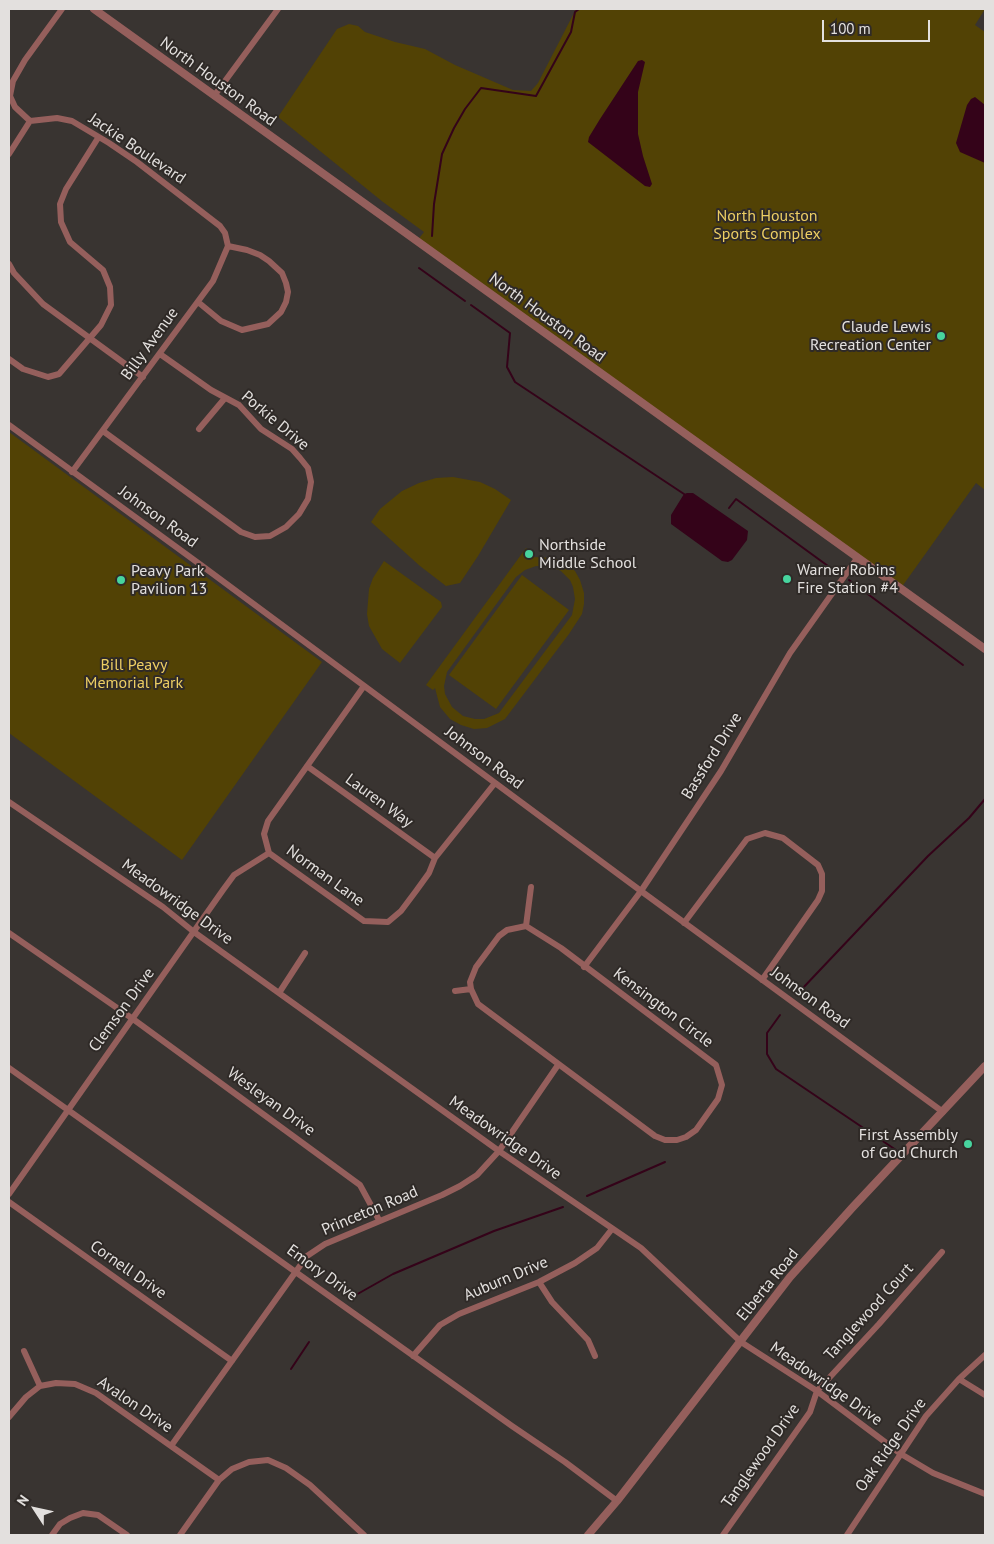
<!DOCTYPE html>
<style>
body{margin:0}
#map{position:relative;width:994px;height:1544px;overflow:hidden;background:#393431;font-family:"PT Sans",sans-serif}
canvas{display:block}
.frame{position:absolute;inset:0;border:10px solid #e3e0de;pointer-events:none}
.north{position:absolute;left:10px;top:1484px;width:50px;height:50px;-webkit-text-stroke:4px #2f2a27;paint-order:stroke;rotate:305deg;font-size:14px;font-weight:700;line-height:20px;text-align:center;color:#e3e0de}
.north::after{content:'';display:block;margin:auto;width:18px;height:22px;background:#e3e0de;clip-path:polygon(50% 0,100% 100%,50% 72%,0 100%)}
.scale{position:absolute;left:822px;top:20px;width:108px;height:22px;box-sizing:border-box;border:2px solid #e3e0de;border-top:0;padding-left:6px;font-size:15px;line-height:18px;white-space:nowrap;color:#e3e0de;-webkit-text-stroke:4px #2f2a27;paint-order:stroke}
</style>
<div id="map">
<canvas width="994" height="1544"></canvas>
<div class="frame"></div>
<div class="north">N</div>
<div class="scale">100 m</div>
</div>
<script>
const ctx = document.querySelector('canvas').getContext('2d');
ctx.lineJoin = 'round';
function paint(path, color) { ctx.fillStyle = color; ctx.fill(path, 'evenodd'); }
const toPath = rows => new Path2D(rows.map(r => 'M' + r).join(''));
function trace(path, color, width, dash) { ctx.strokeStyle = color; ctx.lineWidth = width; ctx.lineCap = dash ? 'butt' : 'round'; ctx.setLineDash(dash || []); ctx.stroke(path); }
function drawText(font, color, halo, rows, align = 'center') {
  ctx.font = font + ' "PT Sans",sans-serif'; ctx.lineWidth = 4; ctx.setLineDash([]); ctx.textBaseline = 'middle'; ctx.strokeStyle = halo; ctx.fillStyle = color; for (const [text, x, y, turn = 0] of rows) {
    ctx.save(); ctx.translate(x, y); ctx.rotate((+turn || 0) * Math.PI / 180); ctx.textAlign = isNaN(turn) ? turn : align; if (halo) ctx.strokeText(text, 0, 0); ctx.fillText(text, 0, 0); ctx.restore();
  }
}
paint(toPath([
 [576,9,985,9,975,25,985,32,985,490,976,483,901,588,417,241,424,232,383,202,278,117,337,29,349,24,358,26,365,32,395,42,425,49,455,65,513,90,531,91,538,83],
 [9,432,322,662,182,860,9,733],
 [453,477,480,482,495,489,511,500,478,556,460,583,446,586,420,566,371,522,380,509,402,491,419,483,436,478],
 [526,548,534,553,532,557,554,558,565,563,575,571,580,580,584,593,584,604,582,614,569,634,505,719,487,728,474,729,461,725,450,719,440,707,435,688,433,690,426,685],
 [536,566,553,567,561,571,570,580,573,587,575,599,572,615,499,713,484,719,475,719,463,716,452,707,445,694,444,686,447,672,516,577,525,570],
 [384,561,441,602,442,607,400,663,382,649,369,626,367,614,369,589,373,578],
 [522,575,569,610,496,709,449,675]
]), '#524205');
paint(toPath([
 [642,60,645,62,638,92,638,134,643,156,652,184,650,187,645,186,588,142,589,137,600,119,638,61],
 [975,97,985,105,985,163,960,152,956,143,967,105,971,99],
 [687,493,693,493,748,531,747,540,732,560,728,562,722,561,671,524,671,515,684,494]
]), '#340319');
trace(toPath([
 [432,236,434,204,442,154,454,128,465,109,481,88,536,96,571,32,575,12,579,9],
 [419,268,465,301],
 [471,305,510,333,507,367,515,382,684,494],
 [729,508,736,499,839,574],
 [849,580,963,665],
 [801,990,928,856,969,818,985,799],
 [780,1015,767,1033,767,1054,776,1069,896,1150],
 [587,1196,665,1162],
 [354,1296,393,1274,494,1231,563,1207],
 [291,1369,309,1342]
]), '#340319', 2);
trace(toPath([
 [62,9,25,60,13,81,10,96,15,107,30,121,57,118,72,121,109,143,137,162,220,226,225,233,228,246,213,281,72,472],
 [214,96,278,9],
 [9,154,30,121],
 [9,264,14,273,43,304,143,377],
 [198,302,221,321,242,330,268,324,281,312,286,302,288,292,286,283,282,273,269,261,260,255,247,250,228,246],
 [9,359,23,369,48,377,59,374,101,325,111,305,110,287,103,270,70,242,61,222,60,204,66,189,98,138],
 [9,425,205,568,641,891,943,1112],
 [199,429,225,398],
 [103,431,241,532,255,537,270,536,286,527,299,514,308,499,311,482,308,468,300,458,292,449,261,429,239,405,211,390,160,354],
 [364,686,268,821,264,834,269,853,364,921,388,922,401,911,416,891,429,873,435,858,495,783],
 [307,766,435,858],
 [9,802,163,907,194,932,499,1151,641,1248,741,1342,817,1391,901,1454,933,1473,985,1494],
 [684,923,747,839,765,833,783,838,818,865,822,874,822,891,818,900,762,980],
 [526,926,561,948,716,1065,722,1085,718,1099,696,1130,686,1137,677,1140,665,1140,655,1136,478,1004,471,989,470,982,476,967,499,936,507,930,526,926],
 [526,926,531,887],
 [9,933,133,1019,360,1185,379,1220],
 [584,967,641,891,721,771,790,653,858,557],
 [455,991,471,989],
 [279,993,305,953],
 [9,1068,512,1426,565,1462,617,1501],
 [9,1194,223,890,234,875,269,853],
 [9,1202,232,1361],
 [539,1282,552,1302,588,1340,595,1356],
 [24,1351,40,1386],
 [413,1356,440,1325,459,1314,539,1282,575,1263,597,1248,612,1229],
 [959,1379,985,1395],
 [9,1417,26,1397,40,1386,56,1383,75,1384,96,1393,219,1480],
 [171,1446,307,1256,325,1244,442,1195,460,1186,477,1175,499,1151,558,1065],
 [52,1535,60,1524,70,1518,83,1513,98,1515,127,1535],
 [180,1535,219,1480,232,1469,249,1462,268,1460,286,1468,310,1485,364,1535],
 [723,1535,810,1412,817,1391,879,1324,942,1252],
 [847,1535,926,1416,959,1379,985,1355]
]), '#955f5c', 6);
trace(toPath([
 [94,9,985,649],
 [588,1535,617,1501,790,1277,852,1208,985,1066]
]), '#955f5c', 8);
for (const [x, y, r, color] of [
 [941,336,5,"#47d49e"],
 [529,554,5,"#47d49e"],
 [787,579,5,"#47d49e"],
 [121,580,5,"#47d49e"],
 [968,1144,5,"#47d49e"]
]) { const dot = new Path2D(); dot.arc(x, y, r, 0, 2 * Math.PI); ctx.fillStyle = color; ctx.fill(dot); trace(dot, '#2f2a27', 2); }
drawText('16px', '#e3e0de', '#2f2a27', [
 ["North Houston Road",218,82,36],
 ["Jackie Boulevard",137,149,34],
 ["North Houston Road",547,318,36],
 ["Billy Avenue",150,344,-54],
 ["Porkie Drive",275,421,40],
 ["Johnson Road",158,517,36],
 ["Bassford Drive",712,756,-58],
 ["Johnson Road",484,758,37],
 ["Lauren Way",379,801,36],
 ["Norman Lane",325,876,36],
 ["Meadowridge Drive",177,902,36],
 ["Johnson Road",810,998,36],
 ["Kensington Circle",663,1008,37],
 ["Clemson Drive",122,1010,-54],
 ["Wesleyan Drive",271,1102,36],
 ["Meadowridge Drive",505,1138,35],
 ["Princeton Road",370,1211,-23],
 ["Cornell Drive",128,1270,35],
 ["Emory Drive",322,1273,36],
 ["Auburn Drive",506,1279,-23],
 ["Elberta Road",768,1285,-51],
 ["Tanglewood Court",869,1312,-48],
 ["Meadowridge Drive",826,1384,35],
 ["Avalon Drive",135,1405,34],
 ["Oak Ridge Drive",891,1445,-55],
 ["Tanglewood Drive",761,1456,-55]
]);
drawText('16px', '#edce63', '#2f2a27', [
 ["North Houston",767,216],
 ["Sports Complex",767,234],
 ["Bill Peavy",134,665],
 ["Memorial Park",134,683]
]);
drawText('16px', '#e3e0de', '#2f2a27', [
 ["Claude Lewis",931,327,"right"],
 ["Recreation Center",931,345,"right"],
 ["Northside",539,545],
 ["Middle School",539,563],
 ["Warner Robins",797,570],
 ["Fire Station #4",797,588],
 ["Peavy Park",131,571],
 ["Pavilion 13",131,589],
 ["First Assembly",958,1135,"right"],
 ["of God Church",958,1153,"right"]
], 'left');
</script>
